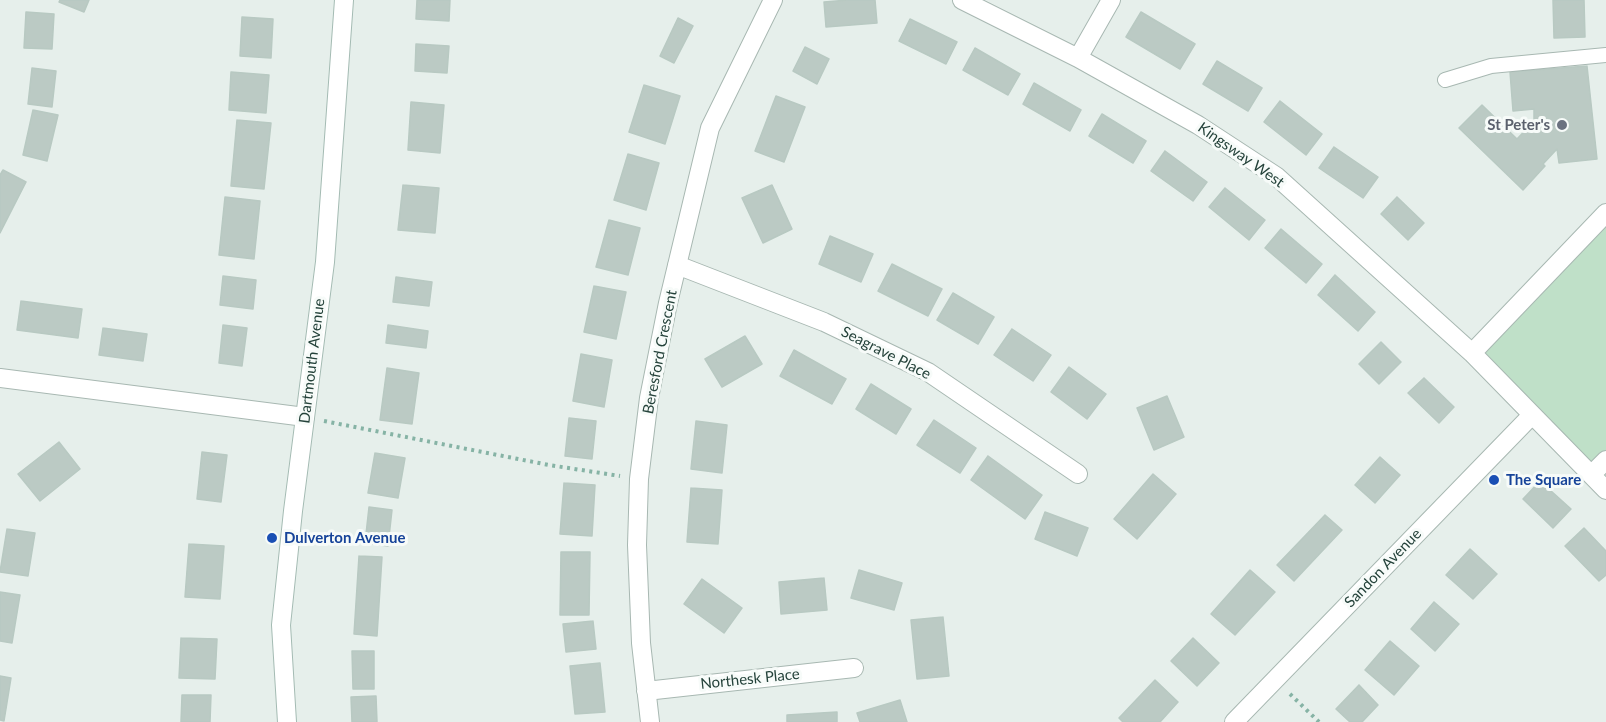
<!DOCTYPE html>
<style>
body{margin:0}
canvas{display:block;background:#e6efeb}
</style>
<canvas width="1606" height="722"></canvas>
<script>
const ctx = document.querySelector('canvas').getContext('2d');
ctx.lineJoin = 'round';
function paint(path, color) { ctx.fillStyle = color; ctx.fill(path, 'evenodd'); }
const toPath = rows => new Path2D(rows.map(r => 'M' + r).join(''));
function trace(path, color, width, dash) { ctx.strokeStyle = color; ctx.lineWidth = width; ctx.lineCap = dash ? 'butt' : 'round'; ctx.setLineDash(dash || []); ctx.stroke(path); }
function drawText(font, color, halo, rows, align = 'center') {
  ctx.font = font + ' Lato,sans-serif'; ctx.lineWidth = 6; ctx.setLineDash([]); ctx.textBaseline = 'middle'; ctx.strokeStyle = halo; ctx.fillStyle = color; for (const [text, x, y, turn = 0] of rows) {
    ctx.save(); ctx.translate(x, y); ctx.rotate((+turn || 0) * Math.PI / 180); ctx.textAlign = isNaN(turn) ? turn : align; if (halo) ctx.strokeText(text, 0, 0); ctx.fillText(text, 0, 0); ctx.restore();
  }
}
paint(toPath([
 [1606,213,1606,460,1592,474,1472,353]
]), '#bfe0c8');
const building = toPath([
 [60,0,89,0,84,12,59,2,60,0],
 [417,0,450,0,449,21,416,19,417,0],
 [848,0,875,0,877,23,826,27,824,2,848,0],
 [1553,0,1584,0,1585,37,1554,38,1553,0],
 [26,12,54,14,52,49,24,48,26,12],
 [1141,12,1195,44,1180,69,1126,37,1141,12],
 [242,17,273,19,271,58,240,56,242,17],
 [678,18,693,26,674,63,660,56,678,18],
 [910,19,957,42,946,64,899,41,910,19],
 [416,44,449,46,447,73,415,71,416,44],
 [805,47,829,59,817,84,793,71,805,47],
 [975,48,1020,74,1008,95,963,70,975,48],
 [1217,61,1262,88,1248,111,1203,84,1217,61],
 [1587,66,1597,159,1559,163,1557,149,1543,164,1545,166,1523,190,1459,128,1482,105,1517,139,1534,121,1534,109,1513,111,1510,72,1587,66],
 [32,68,56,71,52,107,28,104,32,68],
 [231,72,269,75,266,113,229,110,231,72],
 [1034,83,1081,110,1070,131,1023,104,1034,83],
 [644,85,680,96,665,144,629,132,644,85],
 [776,96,805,107,784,162,755,151,776,96],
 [1280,101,1322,134,1306,155,1264,122,1280,101],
 [411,102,444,105,440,153,408,150,411,102],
 [33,110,58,115,47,161,23,155,33,110],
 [1102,114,1146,141,1133,163,1089,136,1102,114],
 [237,120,271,123,264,189,231,186,237,120],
 [1334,147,1378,177,1363,198,1319,168,1334,147],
 [1165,151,1207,182,1193,201,1151,171,1165,151],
 [628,154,659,163,646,210,614,200,628,154],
 [3,170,26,182,0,233,0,175,3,170],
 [403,185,439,188,435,233,398,230,403,185],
 [772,185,792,229,763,243,742,198,772,185],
 [1225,188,1265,220,1249,240,1209,207,1225,188],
 [225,197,260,201,254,259,219,255,225,197],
 [1397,197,1424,223,1408,240,1381,214,1397,197],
 [609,220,640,228,628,275,596,267,609,220],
 [1281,229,1322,264,1306,283,1265,248,1281,229],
 [830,236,873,254,861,282,819,264,830,236],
 [892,264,942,289,928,316,878,291,892,264],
 [1335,275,1375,312,1358,331,1318,295,1335,275],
 [223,276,256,280,253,309,220,305,223,276],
 [396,277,432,282,429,306,393,302,396,277],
 [594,286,626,292,616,339,584,332,594,286],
 [953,293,994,317,978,344,937,320,953,293],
 [21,301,82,309,78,338,17,330,21,301],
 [223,325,247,328,242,366,219,363,223,325],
 [388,325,428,331,426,348,386,343,388,325],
 [103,328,147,334,143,361,99,355,103,328],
 [1012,329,1051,355,1033,381,994,355,1012,329],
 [745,336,762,364,722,387,705,359,745,336],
 [1381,342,1401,362,1379,384,1359,364,1381,342],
 [794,350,846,379,832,404,780,376,794,350],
 [581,354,612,360,604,407,573,401,581,354],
 [1069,367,1106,394,1087,419,1051,392,1069,367],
 [387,368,419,373,412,424,380,420,387,368],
 [1424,378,1454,407,1439,423,1408,393,1424,378],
 [871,384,911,409,896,434,856,409,871,384],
 [1167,396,1184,437,1154,450,1137,408,1167,396],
 [569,418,596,421,592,459,565,456,569,418],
 [934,420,976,448,960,473,917,445,934,420],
 [696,421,727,425,722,473,691,469,696,421],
 [59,442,80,469,40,501,18,474,59,442],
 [202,452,227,455,221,502,197,499,202,452],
 [375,453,405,458,398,498,368,493,375,453],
 [988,456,1042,495,1025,519,971,480,988,456],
 [1380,457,1400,475,1375,503,1355,485,1380,457],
 [1153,474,1176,494,1137,539,1114,519,1153,474],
 [1540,481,1571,509,1553,528,1523,499,1540,481],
 [564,483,595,485,592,536,560,534,564,483],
 [691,488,722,490,718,544,687,542,691,488],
 [369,507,392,510,388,546,365,543,369,507],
 [1045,512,1088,528,1077,556,1035,539,1045,512],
 [1325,515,1342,530,1294,581,1277,565,1325,515],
 [1584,528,1606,551,1606,575,1599,581,1565,546,1584,528],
 [7,529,35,533,28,576,0,572,7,529],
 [189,544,224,546,220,599,185,597,189,544],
 [1470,549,1497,574,1473,599,1446,575,1470,549],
 [561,552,590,552,589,615,560,615,561,552],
 [359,556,382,557,377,636,354,634,359,556],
 [859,570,902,583,894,610,851,598,859,570],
 [1250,570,1275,592,1235,635,1211,614,1250,570],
 [824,578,827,610,781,614,779,582,824,578],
 [702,579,742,608,724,633,684,604,702,579],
 [0,592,20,595,12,643,0,641,0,592],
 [1434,602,1459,624,1435,651,1411,629,1434,602],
 [943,617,949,676,917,679,911,620,943,617],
 [593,621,596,649,566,652,563,624,593,621],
 [181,638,217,639,215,679,179,678,181,638],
 [1193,638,1219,663,1197,686,1171,661,1193,638],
 [1390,641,1419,666,1394,695,1365,670,1390,641],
 [352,651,374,651,374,689,353,689,352,651],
 [600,663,605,712,575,714,570,666,600,663],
 [0,676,11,678,4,721,0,720,0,676],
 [1155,680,1178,702,1160,722,1123,722,1119,718,1155,680],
 [1359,685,1378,705,1362,722,1350,722,1336,709,1359,685],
 [182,695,211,695,210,722,181,722,182,695],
 [376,696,377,722,352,722,351,697,376,696],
 [900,700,907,722,860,722,857,713,900,700],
 [837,712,837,722,787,722,787,715,837,712]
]);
paint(building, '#bbcac4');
trace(building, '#b8c9c2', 1.5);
const lane = toPath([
 [1445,80,1491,66,1606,55]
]);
const street = toPath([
 [962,0,1078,58,1198,125,1276,176,1472,353,1606,490],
 [1078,58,1111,0],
 [677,265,824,322,928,372,1078,474],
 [1472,353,1606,213],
 [0,378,305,417],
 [1592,474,1606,460],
 [646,691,854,668],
 [650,722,641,643,637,545,639,479,649,398,668,303,710,128,773,0],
 [1234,722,1532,415]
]);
const secondary = toPath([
 [287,722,281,625,293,511,325,262,344,0]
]);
trace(lane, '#a8b8b2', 16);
trace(street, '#a8b8b2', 20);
trace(secondary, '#a4bbb3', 20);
trace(toPath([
 [324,421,549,465,620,476],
 [1290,694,1319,722]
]), '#86b3a5', 4, [3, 4.5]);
trace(lane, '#fff', 14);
trace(street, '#fff', 18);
trace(secondary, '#fff', 18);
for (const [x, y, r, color] of [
 [1562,125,6,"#6b7280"],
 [1494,480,6,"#1a4fb4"],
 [272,538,6,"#1a4fb4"]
]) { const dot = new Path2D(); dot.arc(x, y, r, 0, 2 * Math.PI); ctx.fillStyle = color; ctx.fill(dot); trace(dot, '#f7fbf9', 2); }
drawText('bold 15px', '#5b616d', '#f7fbf9', [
 ["St Peter's",1550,125]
], 'right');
drawText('15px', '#24423a', '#f7fbf9', [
 ["Kingsway West",1241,155,35],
 ["Beresford Crescent",660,352,-79],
 ["Seagrave Place",886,353,27],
 ["Dartmouth Avenue",312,361,-83],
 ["Sandon Avenue",1383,568,-46],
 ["Northesk Place",750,679,-6]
]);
drawText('bold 15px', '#164399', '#f7fbf9', [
 ["The Square",1506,480],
 ["Dulverton Avenue",284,538]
], 'left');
</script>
